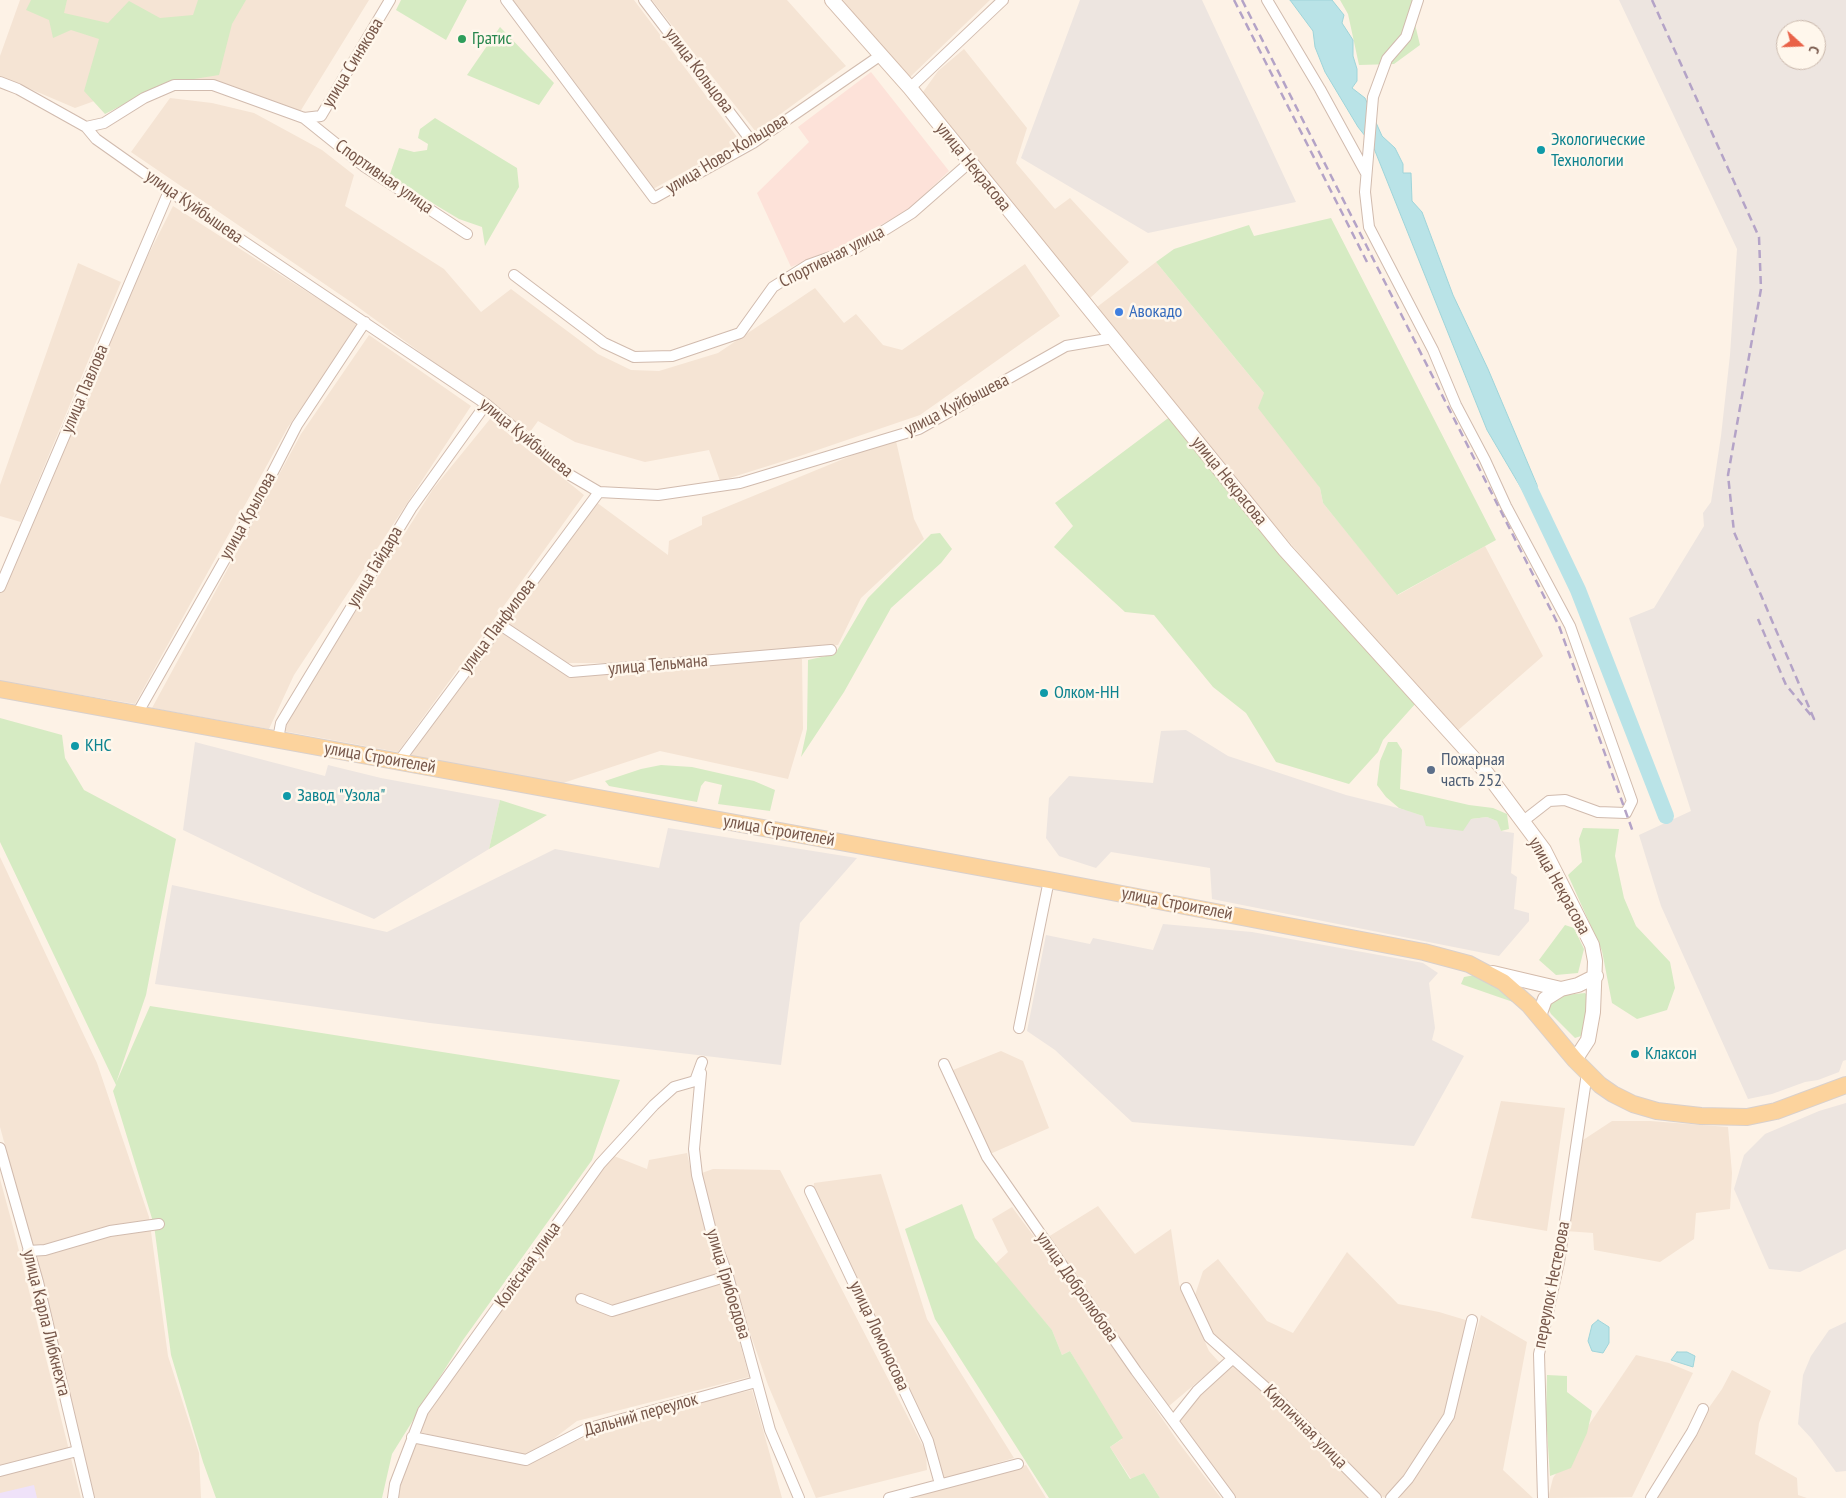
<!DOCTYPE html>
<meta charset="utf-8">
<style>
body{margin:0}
#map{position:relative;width:1846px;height:1498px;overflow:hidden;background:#fdf2e6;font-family:"PT Sans Narrow",sans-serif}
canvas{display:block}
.north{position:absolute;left:1776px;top:20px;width:50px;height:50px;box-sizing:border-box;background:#fff7ec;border:1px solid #c9b7ab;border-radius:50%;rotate:110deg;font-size:14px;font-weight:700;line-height:20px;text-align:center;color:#77574a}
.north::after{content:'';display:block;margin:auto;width:18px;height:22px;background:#e96248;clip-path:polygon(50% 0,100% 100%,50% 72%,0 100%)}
</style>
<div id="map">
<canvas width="1846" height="1498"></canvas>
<div class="north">С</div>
</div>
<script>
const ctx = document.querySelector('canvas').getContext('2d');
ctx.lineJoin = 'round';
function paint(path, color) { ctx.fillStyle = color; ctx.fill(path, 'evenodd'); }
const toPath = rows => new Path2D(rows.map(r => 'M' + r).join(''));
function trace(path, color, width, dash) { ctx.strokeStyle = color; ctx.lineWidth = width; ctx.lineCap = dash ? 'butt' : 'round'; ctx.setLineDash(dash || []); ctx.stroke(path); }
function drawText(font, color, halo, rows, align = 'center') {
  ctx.font = font + ' "PT Sans Narrow",sans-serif'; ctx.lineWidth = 5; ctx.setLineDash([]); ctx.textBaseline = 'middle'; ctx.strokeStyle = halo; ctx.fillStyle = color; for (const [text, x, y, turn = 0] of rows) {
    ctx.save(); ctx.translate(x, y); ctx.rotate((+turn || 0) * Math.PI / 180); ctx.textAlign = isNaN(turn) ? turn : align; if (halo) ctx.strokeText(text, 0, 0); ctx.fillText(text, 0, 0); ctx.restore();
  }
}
paint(toPath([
 [20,0,369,0,298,115,169,74,75,108,0,76,0,56],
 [504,0,634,0,740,141,653,189,555,55],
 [652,0,787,0,846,66,756,132],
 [843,0,990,0,909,78],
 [964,49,1027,128,1016,163,1055,209,1070,198,1129,262,1088,300,923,92,938,71],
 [170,98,212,103,254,113,322,150,354,175,345,206,444,269,481,312,511,289,598,354,631,370,659,371,718,353,815,288,844,323,856,314,883,345,902,350,1025,264,1060,316,920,415,800,456,720,481,709,450,645,462,575,442,538,421,530,432,351,302,131,152],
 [173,206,359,325,288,427,135,704,0,681,0,592,131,289],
 [1156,262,1264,393,1320,488,1323,503,1398,595,1485,546,1543,656,1456,732,1240,486,1097,307],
 [78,263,121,282,21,522,0,516,0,485],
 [369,335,471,406,294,675,269,729,152,708,301,434],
 [490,419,584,495,398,752,283,731,290,715,433,489],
 [896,441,914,519,924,539,861,598,838,645,604,663,568,663,506,623,596,502,668,555,669,541,702,525,702,517,870,448],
 [501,629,571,676,794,656,802,659,803,729,788,779,660,751,560,784,408,756],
 [0,857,97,1063,149,1217,168,1356,199,1453,201,1498,95,1498,31,1240,0,1127],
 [1001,1051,1023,1061,1049,1128,990,1154,953,1070],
 [1501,1101,1565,1108,1547,1231,1471,1218],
 [1612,1121,1650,1121,1728,1127,1732,1173,1730,1209,1696,1213,1694,1239,1660,1262,1594,1250,1593,1233,1566,1231,1580,1142],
 [687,1153,696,1194,721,1271,749,1377,577,1421,540,1449,524,1457,419,1432,424,1415,596,1174,614,1156,647,1169,649,1160],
 [713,1169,780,1170,926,1452,927,1470,816,1498,768,1385,706,1205,699,1174],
 [881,1174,927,1319,1014,1458,943,1479,923,1420,887,1341,813,1191,814,1183],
 [0,1179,12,1223,81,1498,0,1498],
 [1098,1206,1135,1254,1171,1229,1179,1284,1209,1351,1220,1363,1169,1406,1107,1322,1048,1237],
 [1012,1207,1073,1289,1179,1443,1221,1498,1160,1498,1144,1473,1131,1479,1110,1447,1122,1439,1070,1351,1062,1355,1052,1330,995,1264,1008,1252,992,1219],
 [1347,1252,1398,1304,1439,1312,1469,1321,1445,1415,1388,1498,1383,1497,1269,1385,1217,1342,1203,1322,1195,1295,1203,1271,1218,1259,1267,1321,1293,1333],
 [1481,1315,1527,1342,1503,1470,1533,1498,1401,1498,1396,1494,1454,1411],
 [1636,1355,1669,1363,1693,1373,1632,1497,1548,1498,1553,1478],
 [1234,1363,1256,1384,1368,1498,1234,1498,1177,1421,1191,1402],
 [1732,1370,1771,1391,1759,1423,1755,1454,1797,1478,1798,1495,1807,1498,1654,1498,1708,1409,1722,1389],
 [752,1390,782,1498,397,1498,414,1439,529,1464,553,1450,596,1433,701,1402],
 [1026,1465,1046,1498,906,1498]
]), '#f5e4d4');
paint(toPath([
 [871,72,949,171,907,211,841,246,791,267,757,193,809,142,798,127]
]), '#fde2d9');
paint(toPath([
 [1080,0,1202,0,1296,202,1148,233,1021,158],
 [1619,0,1846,0,1846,1060,1843,1061,1839,1072,1818,1080,1805,1082,1772,1094,1748,1099,1661,906,1639,835,1691,811,1629,618,1654,608,1704,526,1703,513,1711,502,1721,436,1730,355,1737,249],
 [1786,30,1816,30,1816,60,1786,60],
 [1186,730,1228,756,1346,795,1406,810,1423,816,1471,819,1487,817,1497,821,1501,831,1514,833,1511,873,1517,877,1514,909,1529,913,1529,921,1499,956,1212,899,1210,868,1111,852,1096,868,1059,856,1046,838,1049,798,1069,776,1153,783,1161,731],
 [195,742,325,776,328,765,381,778,500,800,489,849,374,919,313,893,183,830],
 [668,828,857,858,800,923,781,1065,430,1023,155,984,172,885,387,932,555,849,659,868],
 [1163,924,1252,932,1423,963,1438,973,1429,983,1435,1028,1432,1040,1464,1056,1414,1146,1132,1122,1055,1050,1027,1031,1046,935,1090,944,1093,938,1153,950],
 [1846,1103,1846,1249,1800,1272,1769,1269,1734,1189,1744,1155,1765,1134,1819,1111],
 [1846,1322,1846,1471,1836,1472,1811,1438,1798,1424,1803,1375,1811,1356,1829,1330]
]), '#ede5e0');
paint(toPath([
 [34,1485,37,1498,0,1498,0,1493]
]), '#efe2f9');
paint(toPath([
 [31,0,67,0,64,13,108,23,129,1,160,18,193,15,198,0,246,0,232,24,219,75,163,84,105,114,84,91,99,39,71,30,53,38,49,20,26,10],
 [401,0,467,0,446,40,396,10],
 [1340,0,1414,0,1413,16,1420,45,1394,64,1359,65,1348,14],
 [500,27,554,83,539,105,467,75],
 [435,118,517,168,519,187,485,246,482,227,459,219,389,177,399,148,414,152,427,150,428,144,418,138,420,129],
 [1331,218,1496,540,1397,595,1323,503,1320,488,1258,408,1264,393,1156,262,1174,249,1249,225,1254,236],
 [1171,416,1311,590,1416,703,1383,740,1378,752,1349,784,1276,762,1246,713,1213,687,1154,615,1125,612,1054,547,1073,526,1055,503],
 [940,533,952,549,941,563,891,608,844,692,801,757,807,729,808,660,835,654,868,598,931,534],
 [0,718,62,735,65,758,84,790,176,839,146,995,116,1083,150,1006,620,1080,592,1160,463,1340,392,1454,382,1498,216,1498,203,1462,171,1355,154,1225,113,1091,116,1085,0,842],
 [1388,742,1397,742,1402,750,1400,789,1469,805,1493,808,1507,814,1509,829,1501,831,1497,821,1487,817,1471,819,1463,831,1426,826,1423,816,1399,808,1386,797,1377,785,1380,761],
 [661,765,692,767,754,781,775,790,770,811,718,804,722,785,705,781,701,786,697,802,609,786,605,781,641,769],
 [500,800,547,815,489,849],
 [1583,828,1619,829,1615,856,1624,898,1636,926,1670,962,1675,988,1667,1010,1637,1019,1612,1003,1602,951,1568,875,1582,862,1579,839],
 [1565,925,1574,928,1584,949,1578,973,1556,975,1539,960],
 [1475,975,1511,997,1513,1002,1461,984,1464,977],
 [1585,993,1590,998,1587,1019,1581,1036,1575,1038,1551,1014,1548,1008,1553,1000,1565,995],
 [962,1204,975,1238,1052,1330,1062,1355,1070,1351,1123,1438,1110,1447,1130,1479,1144,1473,1160,1498,1049,1498,935,1319,905,1229],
 [1547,1375,1567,1376,1567,1392,1592,1411,1587,1433,1571,1468,1550,1476,1546,1415]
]), '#d6ebc3');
const water = toPath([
 [1290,0,1332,0,1344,15,1342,23,1353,40,1353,56,1357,69,1357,81,1352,88,1365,98,1382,136,1395,148,1403,164,1403,173,1411,173,1412,201,1422,212,1453,295,1488,369,1537,485,1538,494,1527,498,1487,430,1373,146,1358,127,1325,72,1315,47,1313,31,1290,0],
 [1598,1320,1609,1327,1609,1343,1603,1353,1592,1351,1588,1341,1592,1325,1598,1320],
 [1677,1352,1687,1352,1695,1356,1693,1367,1671,1360,1677,1352]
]);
paint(water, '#b9e3e7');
trace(water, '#9fd4d9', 1);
trace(toPath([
 [1524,477,1578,590,1666,816]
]), '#b9e3e7', 16);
const street = toPath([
 [506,0,654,198,753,143,881,55],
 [644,0,753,143],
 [1267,0,1320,89,1366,173],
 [1418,0,1406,37,1387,59,1373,97,1365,192,1369,227,1433,350,1456,405,1485,460,1506,506,1570,626,1632,801,1626,813,1598,812,1565,800,1549,801,1522,822],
 [0,82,18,89,86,127,96,139,195,209,486,404,570,475,599,492,658,495,740,483,919,429,1066,346,1113,338],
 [910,88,1003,0],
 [304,118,365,167,467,234],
 [86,127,104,123,144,98,174,85,213,85,304,118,321,116,390,0],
 [514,275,604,343,634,357,672,356,740,333,773,287,808,265,856,248,912,213,969,163],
 [0,587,169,191],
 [499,624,571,672,831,650],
 [137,714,258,501,297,425,365,322],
 [278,739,281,723,412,507,486,404],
 [399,761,599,492],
 [1019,1028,1049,880],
 [944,1064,987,1157,1136,1371,1230,1498],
 [701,1073,694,1149,697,1175,711,1231,728,1276,770,1430,799,1498],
 [0,1148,38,1282,89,1498],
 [810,1191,928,1441,940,1484],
 [28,1251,45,1250,110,1231,159,1224],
 [1186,1288,1209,1337,1274,1395,1376,1498],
 [581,1299,612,1311,728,1276],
 [1173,1421,1197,1391,1232,1359],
 [412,1437,526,1460,586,1429,756,1382],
 [0,1471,77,1451],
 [393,1498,395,1484,423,1411,600,1164,654,1105,674,1087,695,1081,702,1062],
 [889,1498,1018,1464],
 [1391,1498,1408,1479,1449,1416,1472,1320],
 [1543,1498,1539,1354,1559,1262,1587,1073],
 [1651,1498,1692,1432,1703,1409]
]);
const secondary = toPath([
 [832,0,910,88,1285,550,1485,771,1544,850,1592,945,1595,961,1593,1012,1588,1040,1575,1060],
 [1493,973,1561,989,1578,985,1596,976],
 [1539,1016,1545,999,1561,989]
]);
const primary = toPath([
 [0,689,1049,880,1424,952,1469,964,1503,982,1529,1005,1575,1060,1600,1085,1613,1094,1633,1104,1657,1111,1701,1116,1747,1117,1776,1111,1846,1085]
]);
trace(street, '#d1bbae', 12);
trace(secondary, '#d4bbab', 16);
trace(primary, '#d9d0cc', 18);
trace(street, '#fff', 10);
trace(secondary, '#fff', 14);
trace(primary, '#fcd39d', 16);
trace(toPath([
 [1234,0,1367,262],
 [1242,0,1559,626,1633,832],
 [1652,0,1759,237,1761,289,1728,475,1734,532,1814,719,1786,685,1758,619]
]), '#b4a3c7', 2.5, [8, 5]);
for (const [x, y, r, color] of [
 [462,39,5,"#2e9e5b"],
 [1541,150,5,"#0f9aa8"],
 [1119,312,5,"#3f7fe0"],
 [1044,693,5,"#0f9aa8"],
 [75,746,5,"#0f9aa8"],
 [1431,770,5,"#5c6f8a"],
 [287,796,5,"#0f9aa8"],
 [1635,1054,5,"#0f9aa8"]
]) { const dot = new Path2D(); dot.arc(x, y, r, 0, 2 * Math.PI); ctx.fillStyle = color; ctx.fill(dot); trace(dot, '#fff7ec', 2); }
drawText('18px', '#27864d', '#fff7ec', [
 ["Гратис",472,39]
], 'left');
drawText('18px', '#77574a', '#fff7ec', [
 ["улица Синякова",353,63,-59],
 ["улица Кольцова",699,71,53],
 ["улица Ново-Кольцова",727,154,-31],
 ["улица Некрасова",973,167,51],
 ["Спортивная улица",384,177,35],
 ["улица Куйбышева",194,207,35],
 ["Спортивная улица",832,257,-27],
 ["улица Павлова",85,389,-67],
 ["улица Куйбышева",957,405,-27],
 ["улица Куйбышева",526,438,39],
 ["улица Некрасова",1229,481,51],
 ["улица Крылова",248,516,-61],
 ["улица Гайдара",375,567,-59],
 ["улица Панфилова",498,626,-53],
 ["улица Тельмана",658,665,-5],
 ["улица Строителей",380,758,10],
 ["улица Строителей",779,831,10],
 ["улица Некрасова",1559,886,61],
 ["улица Строителей",1177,904,11],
 ["Колёсная улица",528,1265,-55],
 ["улица Грибоедова",728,1284,73],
 ["переулок Нестерова",1552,1285,-79],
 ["улица Добролюбова",1077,1287,55],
 ["улица Карла Либкнехта",46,1323,76],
 ["улица Ломоносова",879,1336,65],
 ["Дальний переулок",641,1415,-16],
 ["Кирпичная улица",1305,1427,45]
]);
drawText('18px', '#0d838f', '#fff7ec', [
 ["Экологические",1551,140],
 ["Технологии",1551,161],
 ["Олком-НН",1054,693],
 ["КНС",85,746],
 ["Завод \"Узола\"",297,796],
 ["Клаксон",1645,1054]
], 'left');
drawText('18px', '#366cbe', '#fff7ec', [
 ["Авокадо",1129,312]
], 'left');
drawText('18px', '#4e5e75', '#fff7ec', [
 ["Пожарная",1441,760],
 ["часть 252",1441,781]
], 'left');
</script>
